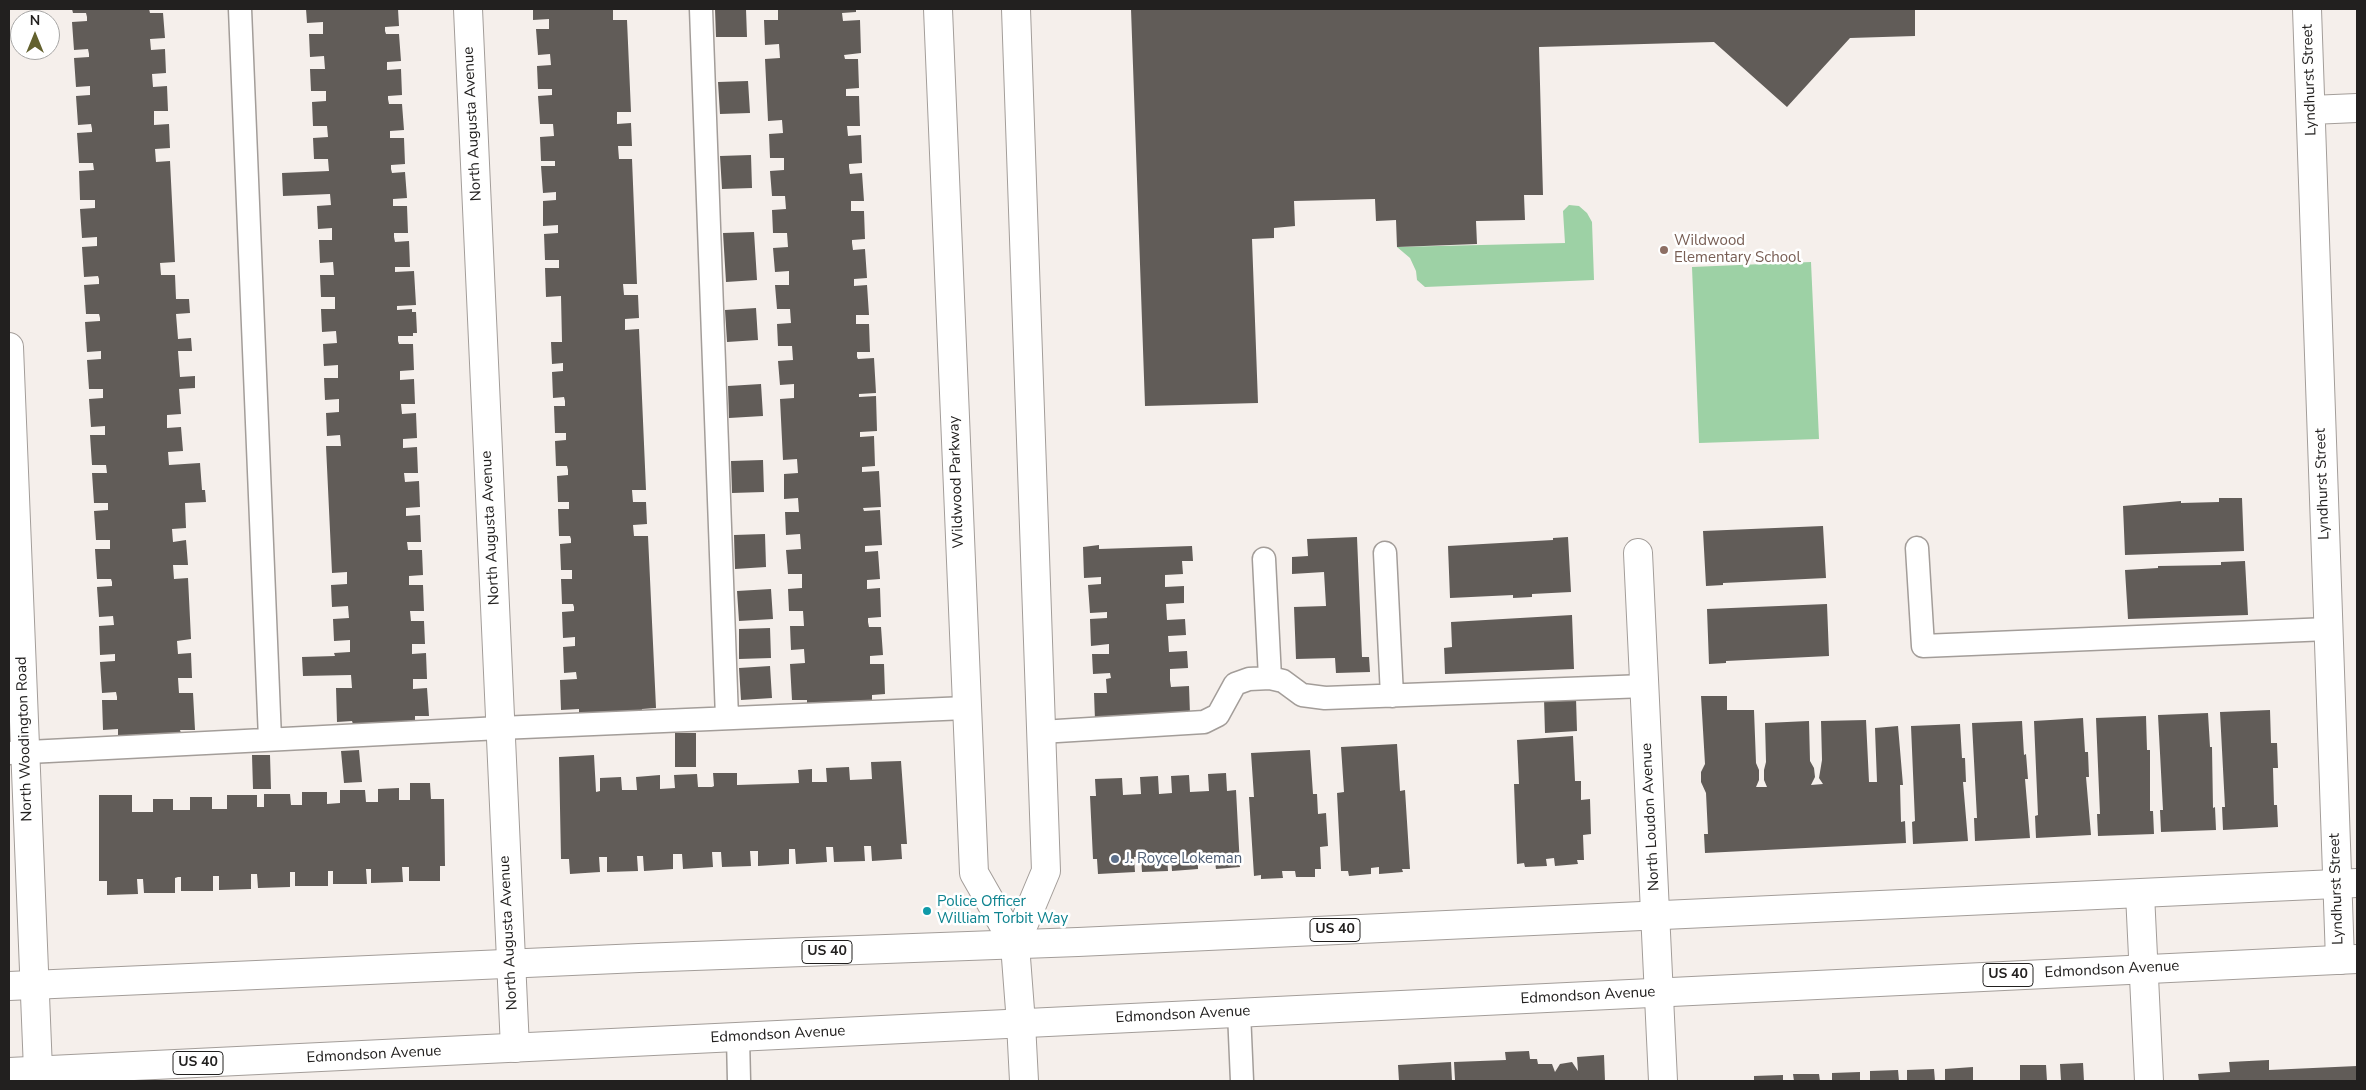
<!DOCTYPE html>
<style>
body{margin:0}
#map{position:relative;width:2366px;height:1090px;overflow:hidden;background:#f5efeb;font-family:"Nunito Sans",sans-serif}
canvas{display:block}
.frame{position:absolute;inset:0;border:10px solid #22201f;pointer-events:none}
.north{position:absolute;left:10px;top:10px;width:50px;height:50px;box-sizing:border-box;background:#fff;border:1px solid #a7a6a5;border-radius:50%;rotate:0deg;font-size:14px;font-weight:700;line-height:20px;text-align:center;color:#22201f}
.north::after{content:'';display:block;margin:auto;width:18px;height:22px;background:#63612e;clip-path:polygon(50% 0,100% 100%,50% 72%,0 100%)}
</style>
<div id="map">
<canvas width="2366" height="1090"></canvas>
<div class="frame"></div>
<div class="north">N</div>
</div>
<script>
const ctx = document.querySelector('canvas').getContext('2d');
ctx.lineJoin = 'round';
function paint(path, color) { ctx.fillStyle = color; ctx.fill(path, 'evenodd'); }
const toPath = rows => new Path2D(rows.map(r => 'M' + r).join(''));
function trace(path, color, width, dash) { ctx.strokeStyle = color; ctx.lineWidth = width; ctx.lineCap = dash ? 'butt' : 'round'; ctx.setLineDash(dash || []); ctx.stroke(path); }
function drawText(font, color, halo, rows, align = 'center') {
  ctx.font = font + ' "Nunito Sans",sans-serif'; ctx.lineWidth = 5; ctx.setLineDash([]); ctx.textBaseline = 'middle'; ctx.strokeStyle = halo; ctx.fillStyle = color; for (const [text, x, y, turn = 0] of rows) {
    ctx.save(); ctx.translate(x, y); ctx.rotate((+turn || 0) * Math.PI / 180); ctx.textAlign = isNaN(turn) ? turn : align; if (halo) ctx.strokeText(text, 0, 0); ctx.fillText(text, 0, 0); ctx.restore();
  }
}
paint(toPath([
 [1569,205,1579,206,1587,213,1592,222,1594,280,1425,287,1417,280,1416,271,1410,258,1397,247,1565,243,1563,211],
 [1811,262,1819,439,1699,443,1692,267]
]), '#9dd1a5');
paint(toPath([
 [72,9,149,9,150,13,163,13,165,38,150,39,151,50,165,49,166,73,152,74,153,87,167,86,168,111,154,111,154,125,169,124,170,148,155,149,156,162,170,161,175,262,160,263,161,275,175,275,176,299,189,299,190,313,176,314,178,339,191,338,192,351,178,351,180,377,195,376,195,388,179,389,181,414,167,415,167,428,181,427,183,451,168,452,169,465,200,463,202,490,205,490,206,502,185,503,186,528,172,529,173,542,186,540,188,565,173,565,174,579,188,578,191,639,177,641,178,654,191,653,192,678,178,678,179,693,193,693,195,730,180,730,181,733,118,736,118,729,103,730,102,700,117,700,117,697,116,692,102,693,100,662,115,661,115,654,100,655,99,626,114,625,113,616,99,617,97,587,112,586,112,582,111,579,97,579,95,549,110,549,110,540,96,540,94,511,108,510,108,503,94,503,92,473,107,473,106,465,92,465,90,435,105,435,105,426,91,427,89,399,103,398,103,389,89,389,87,360,101,359,101,351,87,352,85,322,100,321,100,318,99,314,86,314,84,285,99,284,99,279,98,276,84,277,82,247,97,246,97,237,82,238,80,209,95,208,95,200,80,200,79,171,94,170,93,163,79,163,77,133,92,132,92,129,91,124,78,125,76,96,90,95,90,86,76,87,74,58,89,57,89,54,88,49,74,50,72,22,87,21,87,17,86,13,73,13],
 [306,9,398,9,399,26,385,27,385,31,386,34,399,34,401,61,387,62,387,70,401,69,402,95,388,96,388,99,389,104,402,104,404,130,390,131,390,138,404,138,405,164,391,165,391,169,392,173,405,172,407,198,393,199,393,206,407,206,408,233,394,233,394,237,395,242,409,241,410,267,395,267,395,272,414,271,416,305,397,306,397,310,412,309,412,312,416,312,417,333,413,333,413,336,398,336,398,341,399,344,413,344,414,370,400,371,400,380,414,379,415,404,401,404,402,414,416,413,417,438,403,439,403,448,417,447,418,473,404,473,405,482,419,481,420,507,406,508,406,516,420,515,421,542,407,542,408,550,422,550,423,575,409,576,409,585,423,585,424,611,410,611,411,621,424,621,425,644,412,644,412,654,426,653,427,679,413,679,413,689,427,688,429,716,415,716,415,721,353,724,352,721,337,722,336,688,352,688,351,675,303,676,302,657,335,656,334,653,350,652,350,640,334,641,333,619,349,618,348,606,332,607,331,585,347,584,347,572,332,573,326,446,341,446,340,435,327,436,326,413,339,412,339,399,325,400,324,378,338,378,338,365,324,366,323,344,337,343,336,331,322,332,321,309,335,309,335,297,321,297,320,275,334,275,333,262,320,263,319,240,332,240,332,228,318,229,317,206,331,205,330,194,283,196,282,173,329,171,328,159,314,159,313,138,328,137,327,126,313,126,312,102,326,101,326,91,311,91,310,69,325,69,324,56,310,57,309,34,323,34,323,22,307,23],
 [533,9,613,9,613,20,627,20,631,112,617,112,617,124,631,123,632,146,618,146,619,159,632,159,637,284,623,284,624,295,638,295,639,318,625,319,625,330,639,329,646,490,632,490,633,502,646,502,647,524,633,525,634,536,648,536,656,708,642,709,642,711,579,713,579,709,561,710,560,680,577,679,576,672,564,673,563,647,575,646,575,637,563,638,562,612,574,611,574,607,573,604,562,604,561,579,572,579,572,570,561,570,560,544,571,543,571,539,570,536,559,536,558,509,569,509,569,502,558,502,557,476,568,475,568,470,567,466,556,466,555,441,566,440,566,433,555,433,554,406,565,406,565,401,564,397,553,398,552,372,563,371,563,363,552,364,551,342,562,342,561,296,546,297,545,268,559,268,559,260,545,260,544,234,558,233,558,225,543,226,543,201,556,200,556,192,543,193,541,166,555,166,555,161,541,161,540,137,554,136,553,124,540,124,538,96,552,95,552,89,538,89,537,66,551,65,550,54,538,55,536,29,549,29,549,19,533,20],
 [715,9,746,9,747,37,716,37],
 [778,9,856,9,856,12,842,13,843,21,860,20,861,53,844,55,845,59,858,59,859,88,846,89,846,96,859,96,860,126,847,126,848,136,861,135,862,163,849,164,849,167,850,174,862,173,864,201,851,201,851,211,864,211,865,239,852,240,852,243,853,250,865,249,867,278,854,279,854,286,867,285,869,315,856,315,856,324,869,324,870,352,857,352,857,357,858,359,874,358,876,393,859,394,859,397,876,396,877,431,860,432,860,437,874,436,875,466,862,467,862,472,879,471,881,507,863,508,864,511,880,510,882,545,865,546,865,552,878,551,880,579,867,580,867,589,880,588,881,617,868,618,868,622,869,627,881,627,883,655,870,656,870,664,884,664,885,694,872,695,872,700,807,703,807,700,792,700,790,664,805,663,804,649,791,650,790,626,804,626,803,611,789,611,788,589,802,588,802,574,788,574,786,550,801,549,800,534,786,535,785,512,799,512,798,498,784,499,784,474,798,473,797,459,783,460,780,399,794,398,794,384,780,385,778,361,793,360,792,346,778,346,777,324,791,323,790,309,777,309,775,285,789,285,789,271,775,272,773,248,788,247,787,233,773,233,772,210,786,209,785,196,772,196,770,171,784,170,784,158,770,158,769,134,783,133,782,120,768,121,765,59,780,58,779,44,765,45,764,20,778,20],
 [1131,9,1915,9,1915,36,1850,38,1787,107,1714,42,1539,47,1543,195,1524,195,1525,220,1476,221,1477,244,1397,247,1396,220,1376,221,1375,199,1294,201,1295,226,1274,228,1274,238,1252,239,1258,403,1145,406],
 [748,81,750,113,720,114,718,82],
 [751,155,752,188,722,189,720,156],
 [754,232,757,280,726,282,723,233],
 [756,308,758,340,727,342,725,310],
 [761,384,763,416,729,418,728,386],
 [763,460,764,492,732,493,731,461],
 [2219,498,2242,498,2244,551,2125,555,2123,506,2181,501,2181,503,2219,502],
 [1823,526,1826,578,1723,583,1723,585,1706,586,1703,531],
 [765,534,766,567,735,569,734,535],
 [1357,537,1362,657,1369,657,1370,672,1336,673,1335,658,1296,659,1294,607,1326,606,1324,572,1292,574,1292,557,1308,556,1307,539],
 [1568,537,1571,592,1532,594,1532,597,1513,598,1513,595,1450,598,1448,546,1553,540,1553,538],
 [1099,545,1099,549,1192,546,1193,561,1182,561,1183,574,1165,575,1165,587,1184,586,1184,603,1166,604,1167,620,1185,619,1186,635,1168,636,1169,652,1187,651,1188,668,1170,669,1170,680,1171,687,1189,686,1190,714,1095,720,1094,693,1107,693,1106,679,1111,678,1110,673,1093,674,1092,654,1109,654,1109,644,1091,646,1090,619,1107,618,1107,612,1090,613,1088,585,1101,584,1101,577,1084,578,1083,547],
 [2245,561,2248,615,2128,619,2125,570,2158,568,2158,566,2221,565,2221,562],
 [771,589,773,619,739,621,737,591],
 [1827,604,1829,656,1726,661,1726,663,1709,664,1707,609],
 [1572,615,1574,669,1445,674,1444,648,1452,647,1451,622],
 [770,628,771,658,739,659,739,629],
 [770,666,772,698,741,700,739,668],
 [1701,696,1727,696,1727,710,1754,710,1756,763,1759,770,1759,780,1756,787,1767,787,1764,780,1764,770,1766,762,1765,723,1809,721,1810,761,1814,768,1815,777,1811,785,1823,784,1819,778,1822,760,1821,721,1866,720,1869,782,1877,782,1875,728,1898,726,1903,785,1900,785,1901,822,1905,821,1906,843,1705,853,1704,834,1708,834,1706,793,1701,782,1701,772,1705,764],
 [1576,698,1577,731,1545,733,1544,699],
 [2270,710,2271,743,2277,743,2278,768,2273,768,2274,805,2277,805,2278,827,2223,830,2222,807,2225,807,2220,712],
 [2208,713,2210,747,2212,747,2213,808,2215,807,2216,830,2161,832,2160,810,2163,810,2158,715],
 [2146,716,2147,750,2150,750,2150,811,2153,811,2154,834,2098,836,2097,814,2100,814,2096,718],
 [2083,718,2085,752,2088,752,2089,777,2086,777,2091,835,2036,838,2035,816,2038,815,2034,721],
 [2022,721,2024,755,2026,754,2028,779,2025,779,2030,838,1975,841,1974,818,1977,818,1972,723],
 [1960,724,1962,758,1965,758,1966,782,1963,782,1968,841,1913,844,1912,822,1915,821,1911,726],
 [675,733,696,733,696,767,675,767],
 [1573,736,1575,781,1581,781,1581,800,1590,799,1591,834,1583,835,1584,860,1577,860,1578,864,1555,866,1554,858,1546,859,1547,866,1525,867,1524,863,1517,864,1514,784,1519,784,1517,740],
 [1397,744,1400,791,1405,790,1410,869,1402,869,1403,872,1379,874,1379,867,1371,868,1371,874,1349,876,1348,871,1341,871,1337,793,1344,792,1341,747],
 [359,750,362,782,344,783,341,751],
 [1310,750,1313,794,1317,794,1318,814,1326,813,1328,846,1320,847,1321,869,1315,869,1315,877,1296,877,1295,871,1282,871,1283,878,1261,879,1261,875,1254,876,1249,797,1254,797,1251,753],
 [252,755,270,755,271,789,253,789],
 [594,755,596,792,600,791,600,778,621,777,622,790,637,790,636,777,660,775,660,789,675,788,674,775,697,774,698,787,712,787,714,786,713,773,737,773,737,785,799,783,798,770,812,769,812,782,827,782,826,768,849,767,850,780,872,779,871,762,901,761,907,844,901,844,902,859,872,861,871,846,864,846,865,861,834,862,833,847,826,847,827,862,796,864,795,849,789,849,789,864,758,866,758,851,750,851,751,866,722,867,721,852,712,852,713,867,683,869,682,854,673,854,673,869,644,871,643,856,637,856,638,871,607,872,607,857,599,857,600,872,570,874,569,859,561,859,559,757],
 [1226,773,1227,791,1236,790,1240,867,1216,869,1215,862,1207,862,1205,854,1198,855,1198,869,1172,871,1171,856,1167,856,1168,871,1142,872,1141,857,1134,857,1135,872,1098,874,1097,859,1093,859,1090,796,1096,796,1095,779,1122,778,1123,795,1141,794,1140,777,1158,776,1159,794,1172,793,1171,776,1189,775,1190,792,1209,791,1208,774],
 [410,783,430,783,431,799,444,799,445,866,440,866,440,881,409,881,409,867,402,867,403,882,371,883,371,869,366,869,367,884,333,884,333,871,328,871,328,886,295,886,295,872,290,872,290,887,258,888,257,874,251,874,251,889,219,890,219,876,213,876,213,891,181,891,181,877,178,877,175,878,175,893,144,893,143,879,137,879,138,894,107,895,107,881,99,881,99,795,132,795,132,812,153,812,153,799,173,799,173,810,190,810,190,797,212,797,212,809,227,809,227,795,257,795,257,807,264,807,264,794,290,794,291,805,302,805,302,792,327,792,327,804,340,803,340,790,365,790,366,802,378,802,378,789,399,788,399,800,410,800],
 [1529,1051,1530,1059,1537,1059,1538,1064,1552,1064,1555,1072,1560,1064,1572,1062,1578,1071,1577,1057,1604,1055,1605,1081,1455,1080,1454,1062,1506,1060,1505,1052],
 [2269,1060,2269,1070,2357,1066,2357,1081,2199,1081,2198,1074,2230,1072,2229,1062],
 [1451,1062,1452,1081,1399,1081,1398,1065],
 [2083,1063,2084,1081,2061,1081,2060,1064],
 [2020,1065,2046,1065,2047,1081,2020,1081],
 [1973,1067,1973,1081,1945,1081,1945,1069],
 [1934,1069,1935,1081,1907,1081,1907,1070],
 [1898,1070,1899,1081,1870,1081,1870,1071],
 [1860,1072,1860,1081,1832,1081,1832,1073],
 [1793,1074,1819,1074,1820,1081,1794,1081],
 [1783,1075,1783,1081,1754,1081,1754,1076]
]), '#615c58');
const lane = toPath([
 [240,9,270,739],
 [701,9,727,718],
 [1917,548,1923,646,2328,629],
 [1385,553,1392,696],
 [1264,559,1270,678],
 [1041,732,1204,722,1218,715,1235,684,1249,679,1270,678,1283,681,1302,695,1325,698,1645,686],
 [9,753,500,728,966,708],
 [1239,1012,1242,1081],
 [738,1037,739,1081]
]);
const street = toPath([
 [468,9,515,1048],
 [2307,9,2340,960],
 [2311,110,2357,108],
 [1638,553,1663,1081],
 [2140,894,2149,1081],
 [1021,1023,1024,1081]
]);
const secondary = toPath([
 [938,9,974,873,1015,945,1021,1023],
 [9,347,38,1070],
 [1015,945,1046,871,1016,9]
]);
const primary = toPath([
 [9,986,639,958,1078,942,2357,883],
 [9,1072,2357,959]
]);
trace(lane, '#a39d99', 25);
trace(street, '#a39d99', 30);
trace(secondary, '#a39d99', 30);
trace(primary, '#a39d99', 30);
trace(lane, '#fff', 22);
trace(street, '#fff', 28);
trace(secondary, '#fff', 28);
trace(primary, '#fff', 28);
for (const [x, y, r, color] of [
 [1664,250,5,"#8d6e63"],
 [1115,859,5,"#5c6f8a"],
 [927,911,5,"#0f9aa8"]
]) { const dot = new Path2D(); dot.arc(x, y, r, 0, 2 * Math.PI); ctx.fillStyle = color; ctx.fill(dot); trace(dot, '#fff', 2); }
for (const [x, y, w] of [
 [1335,930,50],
 [827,952,50],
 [2008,975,50],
 [198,1063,50]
]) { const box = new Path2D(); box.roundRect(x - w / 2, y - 11.5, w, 23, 4); ctx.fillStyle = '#fff'; ctx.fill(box); trace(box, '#22201f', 1); }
drawText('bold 14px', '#22201f', null, [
 ["US 40",1335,930],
 ["US 40",827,952],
 ["US 40",2008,975],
 ["US 40",198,1063]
]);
drawText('15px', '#22201f', '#fff', [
 ["Lyndhurst Street",2310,80,-92],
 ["North Augusta Avenue",473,124,-93],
 ["Wildwood Parkway",957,482,-92],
 ["Lyndhurst Street",2323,484,-92],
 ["North Augusta Avenue",491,528,-93],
 ["North Woodington Road",25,739,-92],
 ["North Loudon Avenue",1651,817,-93],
 ["Lyndhurst Street",2337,889,-92],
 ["North Augusta Avenue",509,933,-93],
 ["Edmondson Avenue",2112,970,-3],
 ["Edmondson Avenue",1588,996,-3],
 ["Edmondson Avenue",1183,1015,-3],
 ["Edmondson Avenue",778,1035,-3],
 ["Edmondson Avenue",374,1055,-3]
]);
drawText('15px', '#785e54', '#fff', [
 ["Wildwood",1674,241],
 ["Elementary School",1674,258]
], 'left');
drawText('15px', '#4e5e75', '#fff', [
 ["J. Royce Lokeman",1125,859]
], 'left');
drawText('15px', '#0d838f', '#fff', [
 ["Police Officer",937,902],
 ["William Torbit Way",937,919]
], 'left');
</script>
